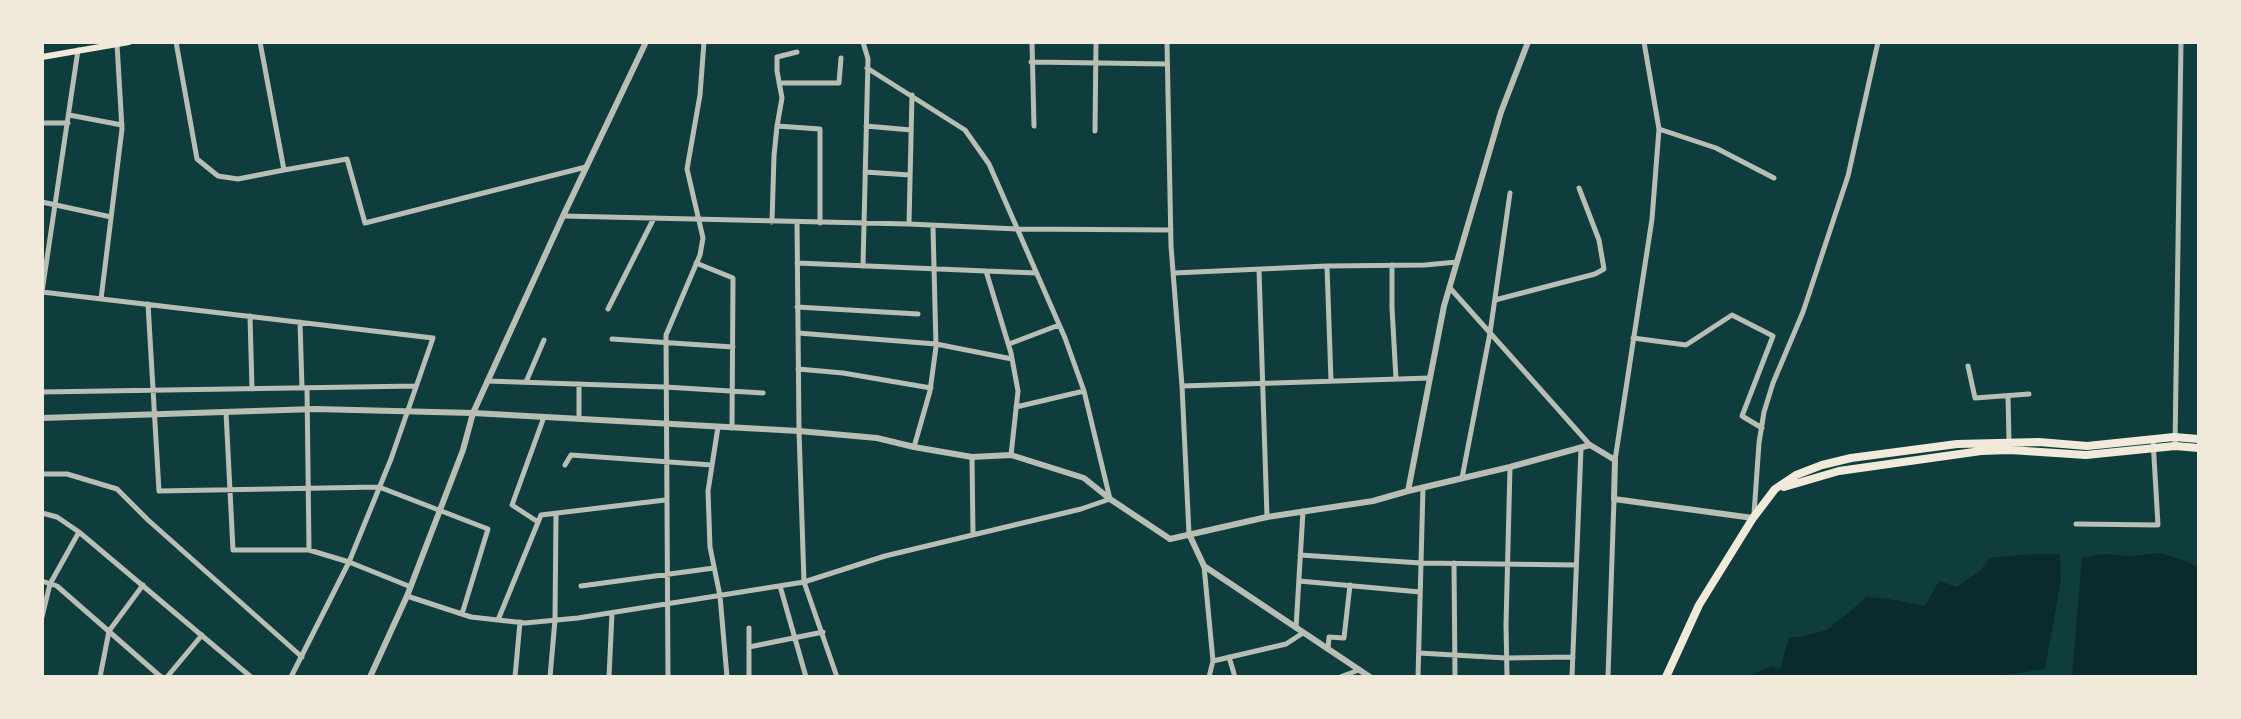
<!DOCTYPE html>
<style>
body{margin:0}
#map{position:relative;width:2241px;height:719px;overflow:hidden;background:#0f3d3e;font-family:"Roboto Condensed",sans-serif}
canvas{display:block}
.frame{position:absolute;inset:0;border:44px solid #f1e9da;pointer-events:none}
</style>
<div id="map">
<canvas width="2241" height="719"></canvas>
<div class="frame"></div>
</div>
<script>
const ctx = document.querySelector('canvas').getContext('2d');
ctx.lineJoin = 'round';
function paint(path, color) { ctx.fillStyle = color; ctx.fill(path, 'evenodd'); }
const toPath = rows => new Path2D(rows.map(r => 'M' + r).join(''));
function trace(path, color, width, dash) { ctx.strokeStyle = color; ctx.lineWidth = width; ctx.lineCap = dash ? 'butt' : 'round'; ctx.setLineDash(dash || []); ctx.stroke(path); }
paint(toPath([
 [2160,553,2189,562,2199,569,2199,677,2072,677,2082,558,2102,554,2131,556],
 [2033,554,2060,554,2061,580,2045,669,1997,676,1746,677,1771,666,1780,669,1789,637,1801,637,1827,630,1867,597,1890,599,1925,606,1939,581,1957,587,1981,570,1989,558]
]), '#0a2a2b');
trace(toPath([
 [176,42,197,159,218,176,238,179,284,170],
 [260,42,284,170,347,159,365,223,586,167],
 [1032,42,1034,126],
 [1167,42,1171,246,1182,386,1189,534],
 [1031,62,1167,64],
 [779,83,839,83,841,58],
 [69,115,122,125],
 [42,123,68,123],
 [777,126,782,98,777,71,777,57,797,52],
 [866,126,911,130],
 [1659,129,1716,148,1774,178],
 [1095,131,1096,42],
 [865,172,910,175],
 [42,202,111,217],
 [563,216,909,224,1017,229,1171,230],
 [772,222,774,156,777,126,820,129,820,223],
 [797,222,799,431,804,582,837,677],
 [909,224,912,95],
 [696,263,733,278,732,428],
 [797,263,986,271],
 [1392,265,1392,308,1396,379],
 [863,266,868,59,863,42],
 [1327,266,1331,381],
 [1259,270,1267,517],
 [1174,273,1327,266,1425,265,1457,262],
 [1450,288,1590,445],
 [42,292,433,338,391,459,349,562,291,677],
 [42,292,78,50],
 [101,299,122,129,117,44],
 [1495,300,1595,274,1604,269,1599,240,1579,188],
 [148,304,159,491,379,487,488,529,462,614],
 [797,307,918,314],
 [608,309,654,218],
 [250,316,252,389],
 [300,322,302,388],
 [798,333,936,344,1012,359],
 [1633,338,1686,345,1732,315,1773,336,1742,416,1762,428],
 [612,339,733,347],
 [1009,344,1059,325],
 [1968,366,1975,398,2029,394],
 [798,369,843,373,931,388],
 [487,381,665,387,763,393],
 [526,382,544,340],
 [1182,386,1430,378],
 [307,388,309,550],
 [42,392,416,386],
 [2008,396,2009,441],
 [1016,407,1084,391],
 [226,412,233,550,309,550,349,562,411,587],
 [579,419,579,384],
 [718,427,708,491,710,547,720,596,727,677],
 [2175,446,2181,42],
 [914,447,930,391,936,347,933,227],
 [1011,455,1018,391,1011,353,986,271,1036,273],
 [972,457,973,534],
 [1615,460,1652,219,1659,129,1644,42],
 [565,465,571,455,712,465],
 [42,474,67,474,117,489,148,520,302,657],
 [1462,478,1490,333,1510,193],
 [42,513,57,517,79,532,251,677],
 [1754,514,1759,443,1764,412,1773,383,1803,312,1848,176,1878,42],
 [538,522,512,505,544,417],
 [2076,524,2158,525,2153,440],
 [1300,555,1421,563,1576,565],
 [1454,563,1455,677],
 [1204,566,1213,661,1209,677],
 [42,581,57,586,161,677],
 [1299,581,1420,592],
 [581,586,714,568],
 [780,586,806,677],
 [407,596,471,617,525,623,578,618,804,582,885,556,1081,509,1110,499,1084,391,1065,338,989,164,965,130,867,68],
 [42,617,50,584,79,532],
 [498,620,541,515,665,500],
 [1296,628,1303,511],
 [749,647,823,632],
 [1328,649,1329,637,1344,638,1350,585],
 [1419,653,1506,658,1573,657],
 [1229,657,1235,677],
 [1213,661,1286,644,1303,633],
 [100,677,109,631,143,585],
 [167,677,202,635],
 [515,677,520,622],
 [550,677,555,620,556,514],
 [609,677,612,613],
 [668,677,666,335,700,255,703,238,687,169,700,95,704,42],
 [749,677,749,628],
 [1340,677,1359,670],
 [1418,677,1423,487],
 [1507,677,1506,625,1510,467],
 [1572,677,1581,448],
 [1608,677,1614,499]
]), '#b8beb3', 5);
trace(toPath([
 [42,418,315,409,473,413,799,431,877,438,914,447,972,457,1011,455,1084,478,1110,499,1170,539,1267,517,1373,501,1408,491,1510,467,1590,445,1615,460,1614,499,1753,518],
 [1408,491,1444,306,1501,112,1528,42],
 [1189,534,1204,566,1370,677],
 [370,677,407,596,463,450,473,413,563,216,646,42]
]), '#b8beb3', 6);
trace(toPath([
 [42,57,129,42]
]), '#f1e9da', 6);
trace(toPath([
 [1784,487,1839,471,1981,451,2010,450,2086,455,2175,446,2199,448],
 [1666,677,1699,605,1753,518,1775,489,1796,475,1822,465,1851,458,1957,444,2039,442,2087,446,2174,437,2199,439]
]), '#f1e9da', 8);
</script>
